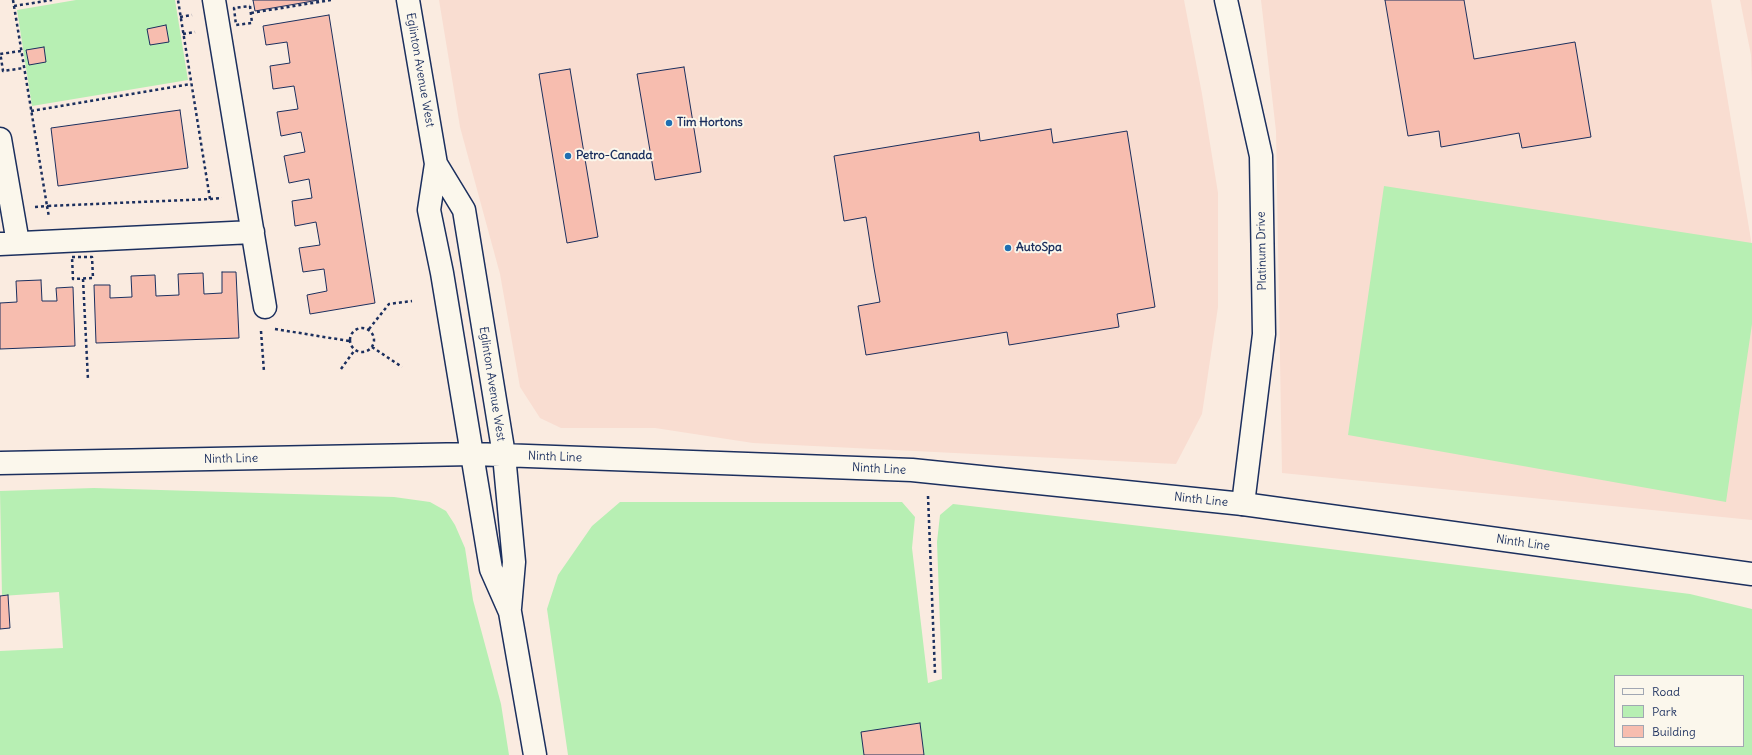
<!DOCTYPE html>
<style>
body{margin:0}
#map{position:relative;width:1752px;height:755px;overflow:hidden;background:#faebe0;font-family:Delius,sans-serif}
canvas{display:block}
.legend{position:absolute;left:1614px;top:675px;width:130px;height:72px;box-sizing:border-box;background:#fbf7ec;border:1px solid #a1a7b3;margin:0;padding:5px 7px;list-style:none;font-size:12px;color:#1b2f5e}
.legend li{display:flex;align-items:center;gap:8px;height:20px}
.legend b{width:20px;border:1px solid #a1a7b3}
</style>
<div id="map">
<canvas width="1752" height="755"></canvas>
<ul class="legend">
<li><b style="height:5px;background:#fbf7ec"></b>Road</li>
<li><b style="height:11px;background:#b7efb3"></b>Park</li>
<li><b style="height:11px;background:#f7bdaf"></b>Building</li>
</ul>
</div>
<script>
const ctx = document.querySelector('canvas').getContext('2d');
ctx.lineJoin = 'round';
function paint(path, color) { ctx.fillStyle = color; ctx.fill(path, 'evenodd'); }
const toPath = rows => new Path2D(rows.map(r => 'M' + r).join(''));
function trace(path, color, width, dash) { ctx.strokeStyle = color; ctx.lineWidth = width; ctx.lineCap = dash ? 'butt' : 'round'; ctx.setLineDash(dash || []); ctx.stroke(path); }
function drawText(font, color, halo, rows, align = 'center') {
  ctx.font = font + ' Delius,sans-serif'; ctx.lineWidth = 4; ctx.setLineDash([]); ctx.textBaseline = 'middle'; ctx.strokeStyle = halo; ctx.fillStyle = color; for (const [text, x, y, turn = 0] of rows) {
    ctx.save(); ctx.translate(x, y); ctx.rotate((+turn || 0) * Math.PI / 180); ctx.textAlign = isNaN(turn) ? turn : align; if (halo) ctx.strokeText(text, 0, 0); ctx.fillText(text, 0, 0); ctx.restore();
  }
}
paint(toPath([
 [439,0,1184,0,1202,94,1218,193,1218,307,1202,414,1176,464,753,443,655,428,561,428,540,418,520,387,500,274,460,127],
 [1261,0,1711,0,1752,246,1752,520,1282,473,1276,131],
 [1740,0,1752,0,1752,82,1751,55]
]), '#f9ddd1');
paint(toPath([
 [76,0,175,0,188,80,32,106,17,10],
 [1384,186,1752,243,1752,324,1726,502,1348,435],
 [94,488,394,497,430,502,446,511,455,525,465,548,473,600,501,704,509,755,0,755,0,651,63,648,59,592,2,596,0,491],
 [620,502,902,502,915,517,912,548,928,683,942,679,937,542,940,515,953,504,1226,536,1690,594,1752,609,1752,755,568,755,547,609,558,575,592,526],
 [1615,676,1743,676,1743,746,1615,746]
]), '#b7efb3');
const building = toPath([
 [253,0,319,0,255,11,253,0],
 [1385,0,1464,0,1474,59,1575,42,1591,137,1522,148,1519,133,1441,147,1439,131,1408,136,1385,0],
 [329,15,375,303,310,314,307,295,327,291,324,269,303,272,299,248,320,245,316,222,295,226,292,201,312,198,309,179,289,183,284,156,305,152,301,132,281,136,277,112,298,109,294,86,273,89,270,66,290,63,287,42,266,45,263,26,329,15],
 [166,25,169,42,150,45,147,29,166,25],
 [44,47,46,62,29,65,26,50,44,47],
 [684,67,701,172,655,180,637,74,684,67],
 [570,69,598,237,567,243,539,74,570,69],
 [180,110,188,168,58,186,51,128,180,110],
 [1051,129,1053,143,1127,131,1155,307,1117,314,1119,327,1009,345,1007,332,866,355,858,306,880,302,874,268,866,217,844,221,834,156,979,132,980,141,1051,129],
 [222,272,236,272,239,338,96,343,94,285,110,285,110,298,132,297,131,276,155,275,156,296,179,295,178,274,203,273,204,294,222,293,222,272],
 [41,280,42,301,57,301,56,288,73,287,75,346,0,349,0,303,17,302,16,281,41,280],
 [8,595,10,628,0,629,0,596,8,595],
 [920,723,924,755,864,755,861,732,920,723]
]);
paint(building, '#f7bdaf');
trace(building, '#1b2f5e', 1);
const minor = toPath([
 [214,0,265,307],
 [1226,0,1261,156,1264,334,1243,504],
 [0,139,18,243],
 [0,244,253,232]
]);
const major = toPath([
 [408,0,436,164,429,210,442,273,491,569,510,612,535,755],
 [436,164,464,210,504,455,514,562,510,608],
 [0,463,473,454,912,470,1243,504,1752,574]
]);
trace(minor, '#1b2f5e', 25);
trace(major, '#1b2f5e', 25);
trace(toPath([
 [13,0,47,206,210,199,178,0],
 [14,6,52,0],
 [250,6,252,23,236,25,234,8,250,6],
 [251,13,331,0],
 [180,17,192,15],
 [183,34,195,32],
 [21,51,0,54,1,58,3,71,24,68],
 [31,111,191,84],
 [210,199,222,198],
 [35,207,47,206,49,217],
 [72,257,92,257,93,278,73,279,72,257],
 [83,279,88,380],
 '350 340a12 12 0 1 1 24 0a12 12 0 1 1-24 0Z',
 [275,329,349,341],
 [369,329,389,304,412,301],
 [261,331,264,372],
 [372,347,402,367],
 [341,369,354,351],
 [928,496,935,673]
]), '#1b2f5e', 2.5, [3, 3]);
trace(minor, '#fbf7ec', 22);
trace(major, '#fbf7ec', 22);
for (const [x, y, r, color] of [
 [669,123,4,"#1f6fb2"],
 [568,156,4,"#1f6fb2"],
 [1008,248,4,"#1f6fb2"]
]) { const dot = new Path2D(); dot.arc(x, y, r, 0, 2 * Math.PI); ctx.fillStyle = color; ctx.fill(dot); trace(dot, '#fbf7ec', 1.5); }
drawText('12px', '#1b2f5e', '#fbf7ec', [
 ["Eglinton Avenue West",420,70,80],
 ["Platinum Drive",1262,251,-91],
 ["Eglinton Avenue West",492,384,81],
 ["Ninth Line",555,457,2],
 ["Ninth Line",231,459,-1],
 ["Ninth Line",879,469,3],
 ["Ninth Line",1201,500,6],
 ["Ninth Line",1523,543,8]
]);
drawText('bold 12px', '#1b2f5e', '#fbf7ec', [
 ["Tim Hortons",677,123],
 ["Petro-Canada",576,156],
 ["AutoSpa",1016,248]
], 'left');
</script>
